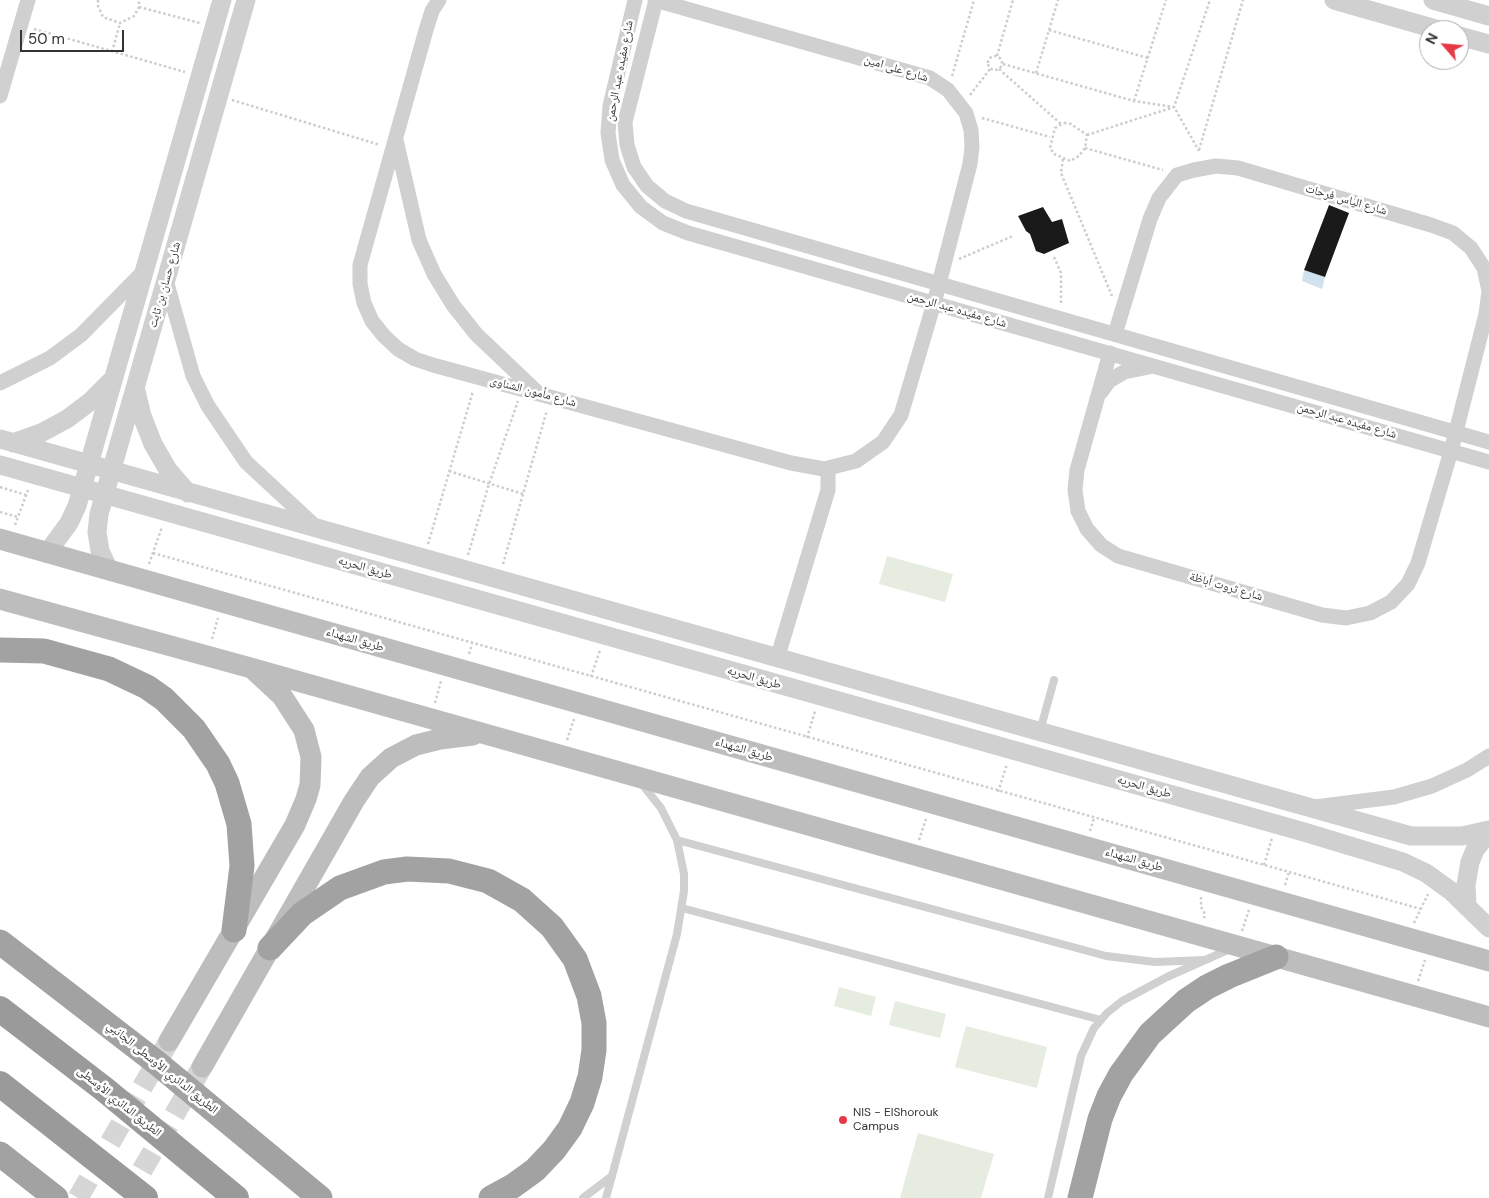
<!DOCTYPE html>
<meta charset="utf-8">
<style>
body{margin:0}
#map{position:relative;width:1489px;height:1198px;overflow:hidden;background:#fff;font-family:"DM Sans",sans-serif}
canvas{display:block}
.north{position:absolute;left:1419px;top:20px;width:50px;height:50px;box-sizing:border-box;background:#fff;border:1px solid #adadad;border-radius:50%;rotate:297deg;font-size:14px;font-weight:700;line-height:20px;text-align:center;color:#333}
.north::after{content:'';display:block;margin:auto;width:18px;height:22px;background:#e63946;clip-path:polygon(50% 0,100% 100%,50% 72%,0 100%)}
.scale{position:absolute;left:20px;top:30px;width:104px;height:22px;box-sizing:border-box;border:2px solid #333;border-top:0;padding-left:6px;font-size:15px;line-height:18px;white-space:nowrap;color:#333;-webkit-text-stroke:4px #fff;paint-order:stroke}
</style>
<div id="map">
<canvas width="1489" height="1198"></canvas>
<div class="north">N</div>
<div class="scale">50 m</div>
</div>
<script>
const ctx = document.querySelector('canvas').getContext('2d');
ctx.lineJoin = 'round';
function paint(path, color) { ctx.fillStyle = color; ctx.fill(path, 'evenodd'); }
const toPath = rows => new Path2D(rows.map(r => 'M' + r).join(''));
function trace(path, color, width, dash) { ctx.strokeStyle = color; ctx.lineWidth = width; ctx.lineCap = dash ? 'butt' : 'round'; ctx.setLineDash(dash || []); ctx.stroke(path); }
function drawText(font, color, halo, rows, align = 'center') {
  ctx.font = font + ' "DM Sans","Noto Naskh Arabic",sans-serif'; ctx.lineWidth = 5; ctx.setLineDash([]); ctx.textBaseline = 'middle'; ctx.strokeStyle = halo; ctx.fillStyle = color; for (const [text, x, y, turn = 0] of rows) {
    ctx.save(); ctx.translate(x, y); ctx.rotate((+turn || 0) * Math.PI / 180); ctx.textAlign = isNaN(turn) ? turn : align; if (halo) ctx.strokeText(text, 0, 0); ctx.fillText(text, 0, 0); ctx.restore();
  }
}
paint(toPath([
 [887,556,953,574,945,602,879,584],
 [839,987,876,997,871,1016,834,1006],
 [895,1001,946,1014,940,1038,889,1025],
 [966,1026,1047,1047,1037,1088,955,1067],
 [918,1133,994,1154,981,1198,900,1198]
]), '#e6ecdf');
paint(toPath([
 [1304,270,1325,277,1322,289,1302,281]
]), '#cfe2ee');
paint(toPath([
 [1329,205,1349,213,1325,277,1304,270],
 [1043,207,1052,222,1062,219,1069,243,1044,254,1036,251,1030,234,1026,231,1018,216]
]), '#1a1a1a');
trace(toPath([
 [78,1198,169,1041],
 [126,1198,202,1067]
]), '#d6d6d6', 21, [21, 11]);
trace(toPath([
 [98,0,98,6,103,17,120,23,134,16,139,7,139,0],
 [139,7,200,23],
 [34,29,185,72],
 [1049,30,1148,58],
 [112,52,120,23],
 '988 63a7 7 0 1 1 14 0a7 7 0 1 1-14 0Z',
 [997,56,1013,0],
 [1003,64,1134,101,1174,107,1199,151],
 [999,69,1061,124],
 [1036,73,1058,0],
 [952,76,974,0],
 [970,95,990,69],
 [232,100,380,145],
 [1134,101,1166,0],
 [982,118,1050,137],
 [1064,123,1071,124,1087,135,1085,148,1079,156,1070,161,1054,154,1050,148,1055,128,1064,123],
 [1087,135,1174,107,1210,0],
 [1085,148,1163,170],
 [1199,150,1243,0],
 [1063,159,1061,173,1112,296],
 [1054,257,1061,273,1061,305],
 [959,259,1013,236],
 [449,471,523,494],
 [0,487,26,495],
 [0,512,18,517],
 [15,525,28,490],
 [428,544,473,391],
 [153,553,1421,909],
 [468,555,489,484,518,401],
 [149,564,162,527],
 [503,564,547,410],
 [212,639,218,618],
 [469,654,472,644],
 [591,677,600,650],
 [435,703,441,681],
 [807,738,815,711],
 [567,740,574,719],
 [998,792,1007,764],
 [1090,831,1094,818],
 [919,840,926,819],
 [1264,865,1272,838],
 [1285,885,1289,872],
 [1201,897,1201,907,1205,914,1204,919],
 [1414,923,1428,894],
 [1242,931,1249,910],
 [1418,981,1425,960]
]), '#cdcdcd', 2.5, [2.5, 2.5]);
trace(toPath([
 [1040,731,1054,680],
 [677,840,1106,956,1155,962,1204,960],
 [682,908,1101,1020],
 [583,1198,612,1176],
 [606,1198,677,934,684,891,684,874,677,840,661,808,641,783],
 [1048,1198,1081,1056,1094,1028,1107,1013,1122,1001,1167,977,1230,949]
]), '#d0d0d0', 8);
trace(toPath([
 [439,0,432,11,426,30,360,265,360,284,364,303,372,321,384,336,398,349,415,359,433,365,791,463,824,469,856,461,883,442,901,415,934,303,970,164,972,147,971,130,966,113,948,90,930,78,655,0],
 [635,0,610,106,608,133,612,160,623,185,641,207,663,223,688,233,1489,462],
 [656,0,625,122,627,145,634,167,647,186,665,201,686,211,1489,442],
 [0,96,28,0],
 [396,140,419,240,434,274,453,305,476,334,538,393],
 [166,280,193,376,208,406,246,462,316,527],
 [1110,353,1077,470,1075,490,1078,511,1087,529,1101,545,1118,556,1322,615,1346,618,1370,613,1391,602,1408,584,1418,563,1451,451,1486,314,1489,291,1484,268,1471,248,1453,233,1431,225,1238,168,1216,166,1194,170,1177,175,1159,198,1150,219,1115,334],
 [0,383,50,358,81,335,144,271],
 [1101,392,1109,381,1124,372,1149,367],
 [777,659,828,490,828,468],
 [1315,807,1394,797,1432,786,1467,770,1489,756]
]), '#d0d0d0', 15);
trace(toPath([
 [1334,0,1439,30],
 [1433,0,1489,16],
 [1459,36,1489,44],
 [136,391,142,416,153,444,168,470,188,493],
 [0,439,1411,836,1462,836,1489,830],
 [13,443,41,433,67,419,91,401,111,381],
 [0,465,1304,832,1403,862,1426,873,1451,891,1489,928],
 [47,553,69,523,77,506,222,0],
 [109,570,100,551,97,532,99,514,246,0],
 [1467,907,1466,885,1470,862,1475,850,1489,832]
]), '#d0d0d0', 19);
trace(toPath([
 [0,539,1489,961],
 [0,599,251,668,1489,1017],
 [169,1041,295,825,306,799,310,785,311,757,304,730,282,696,255,671],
 [202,1067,354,801,370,777,391,758,416,745,440,739,473,735]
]), '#bdbdbd', 21);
trace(toPath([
 [0,650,44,651,109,669,147,687,164,699,194,729,218,764,227,783,239,824,242,866,234,930],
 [0,942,157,1063,320,1198],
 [270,948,302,914,340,888,384,872,407,869,449,871,488,881,522,900,552,927,575,959,589,996,594,1023,594,1050,590,1077,582,1103,570,1128,554,1150,535,1170,513,1186,491,1198],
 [0,1154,56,1198],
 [1080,1198,1100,1119,1109,1096,1121,1074,1150,1034,1186,1001,1207,987,1229,976,1276,957]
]), '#a2a2a2', 25);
trace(toPath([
 [0,1009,104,1089,236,1198],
 [0,1084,145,1198]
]), '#9a9a9a', 26);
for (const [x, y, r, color] of [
 [843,1120,5,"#e63946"]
]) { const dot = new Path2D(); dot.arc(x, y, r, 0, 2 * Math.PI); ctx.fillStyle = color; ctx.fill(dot); trace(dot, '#fff', 2); }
drawText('12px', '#333', '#fff', [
 ["شارع على امين",896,69,17],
 ["شارع مفيده عبد الرحمن",620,71,-79],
 ["شارع الياس فرحات",1346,200,16],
 ["شارع حسان بن ثابت",165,285,-74],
 ["شارع مفيده عبد الرحمن",957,310,16],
 ["شارع مأمون الشناوى",533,392,15],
 ["شارع مفيده عبد الرحمن",1347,421,16],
 ["طريق الحريه",365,568,16],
 ["شارع ثروت أباظة",1226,587,16],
 ["طريق الشهداء",355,640,16],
 ["طريق الحريه",754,678,16],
 ["طريق الشهداء",744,750,16],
 ["طريق الحريه",1144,787,16],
 ["طريق الشهداء",1134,860,16],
 ["الطريق الدائري الأوسطى الجانبي",162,1068,39],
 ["الطريق الدائري الأوسطى",119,1102,39]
]);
drawText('12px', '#333', '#fff', [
 ["NIS - ElShorouk",853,1113],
 ["Campus",853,1127]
], 'left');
</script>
